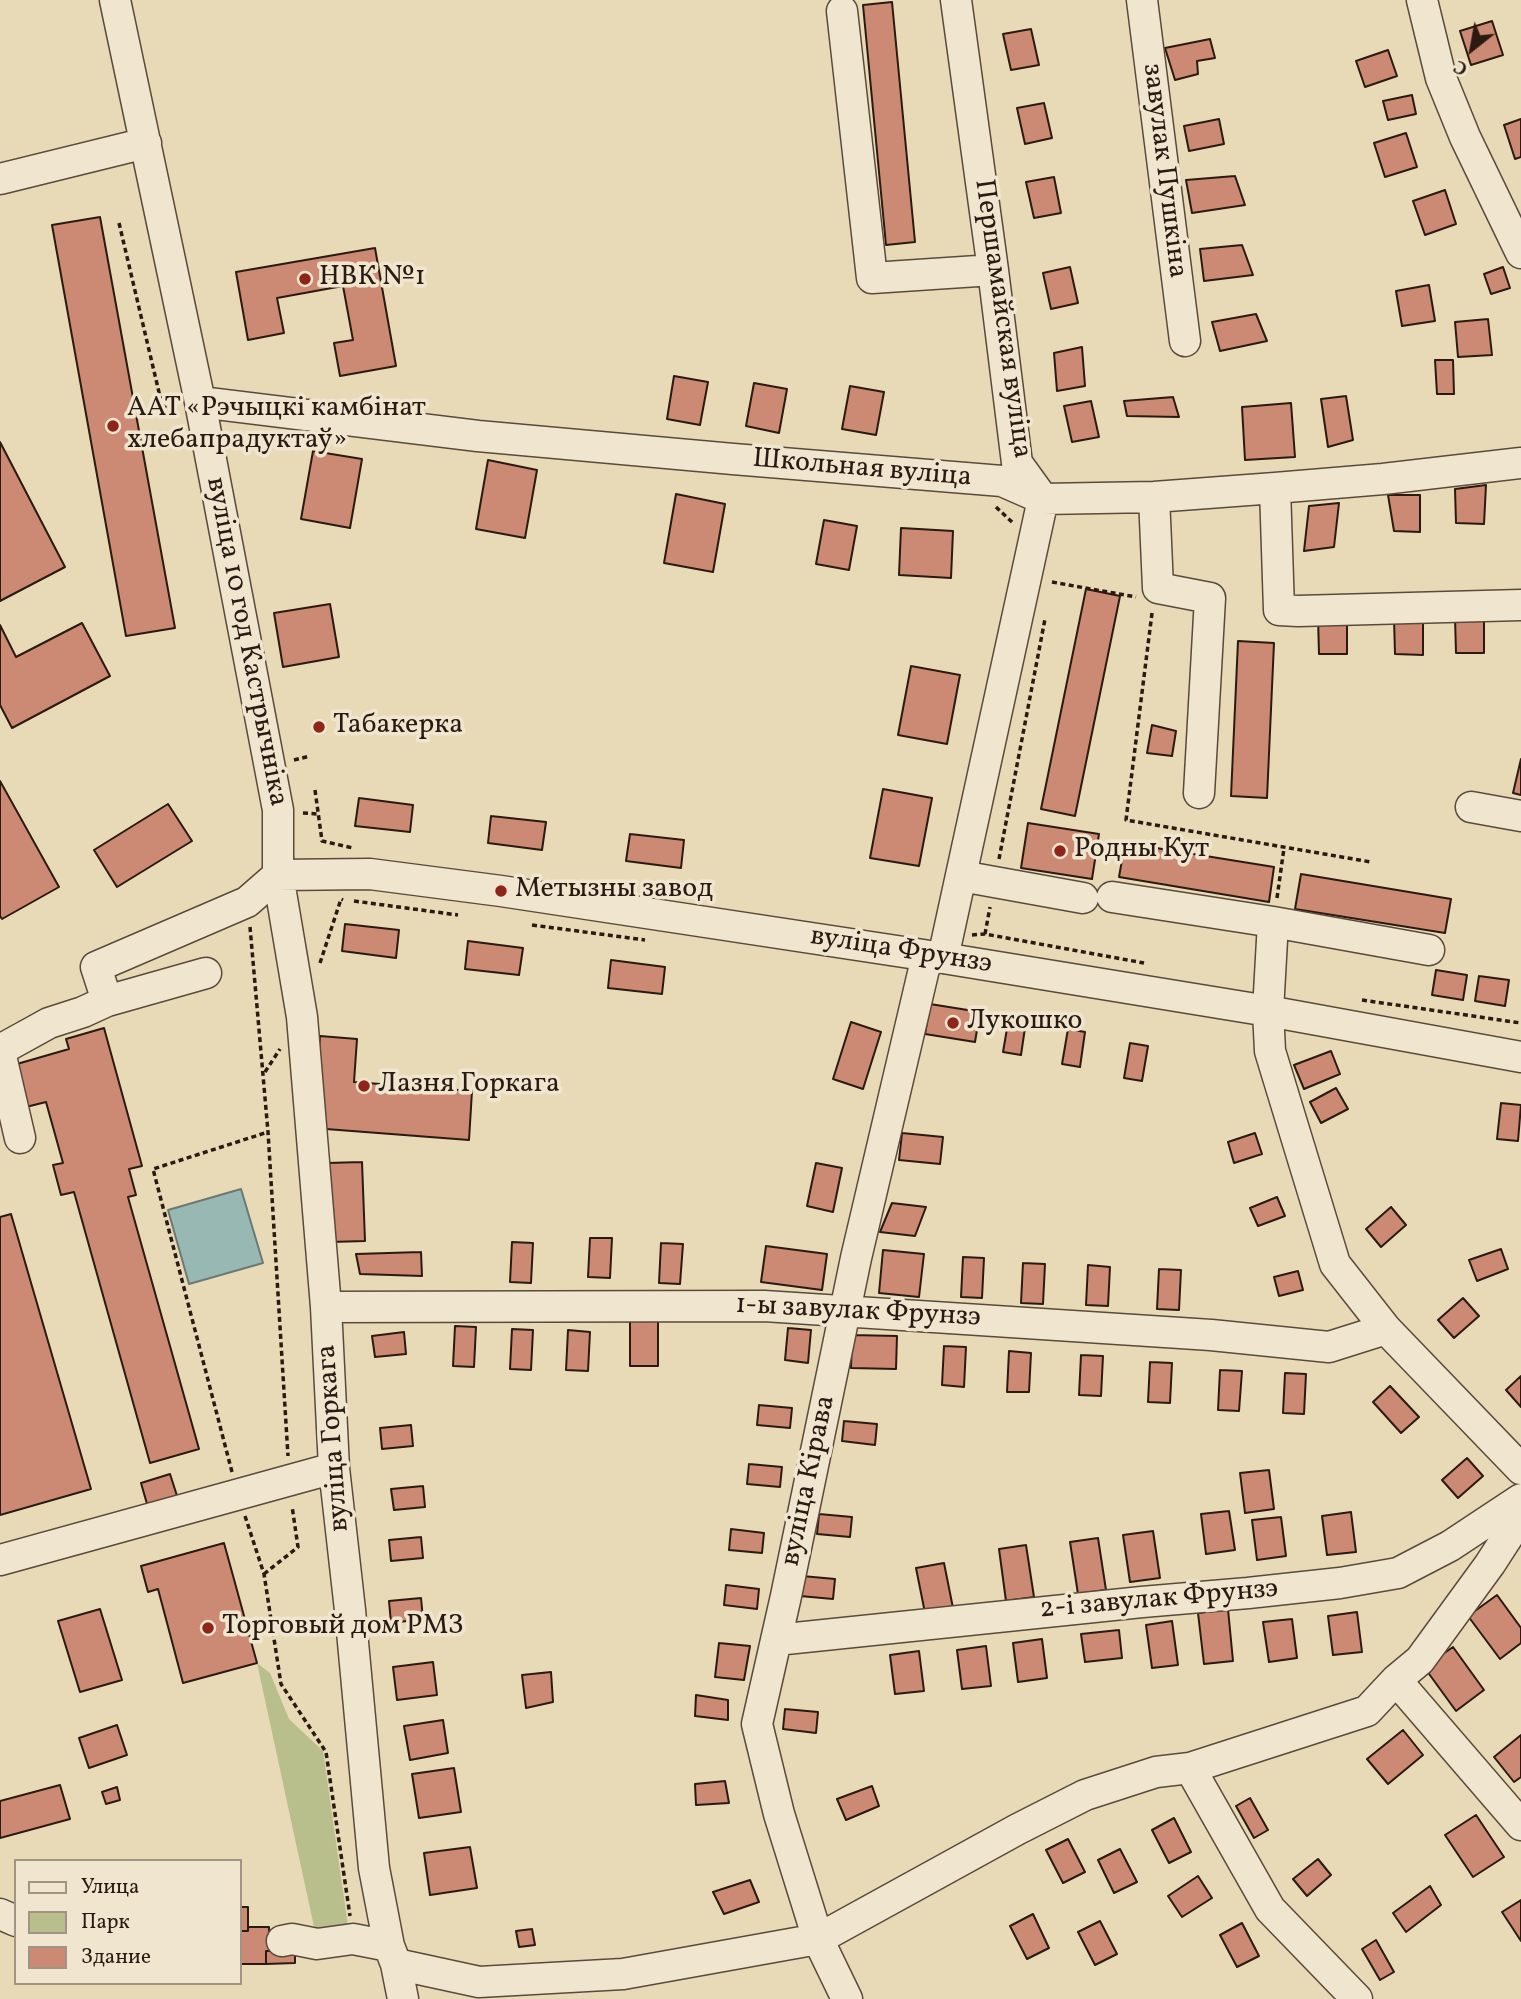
<!DOCTYPE html>
<meta charset="utf-8">
<style>
body{margin:0}
#map{position:relative;width:1521px;height:1999px;overflow:hidden;background:#e8d9b7;font-family:Vollkorn,serif}
canvas{display:block}
.legend{position:absolute;left:14px;top:1859px;width:228px;height:126px;box-sizing:border-box;background:#f0e6d0;border:2px solid #a19484;margin:0;padding:9px 12px;list-style:none;font-size:21px;color:#2a1a12}
.legend li{display:flex;align-items:center;gap:14px;height:35px}
.legend b{width:35px;border:2px solid #a19484}
.north{position:absolute;left:1437px;top:14px;width:70px;height:70px;-webkit-text-stroke:5px #f0e6d0;paint-order:stroke;rotate:211deg;font-size:19px;font-weight:700;line-height:28px;text-align:center;color:#2a1a12}
.north::after{content:'';display:block;margin:auto;width:24px;height:32px;background:#2a1a12;clip-path:polygon(50% 0,100% 100%,50% 72%,0 100%)}
</style>
<div id="map">
<canvas width="1521" height="1999"></canvas>
<ul class="legend">
<li><b style="height:9px;background:#f0e6d0"></b>Улица</li>
<li><b style="height:19px;background:#b8bf8d"></b>Парк</li>
<li><b style="height:19px;background:#cc8973"></b>Здание</li>
</ul>
<div class="north">С</div>
</div>
<script>
const ctx = document.querySelector('canvas').getContext('2d');
ctx.lineJoin = 'round';
function paint(path, color) { ctx.fillStyle = color; ctx.fill(path, 'evenodd'); }
const toPath = rows => new Path2D(rows.map(r => 'M' + r).join(''));
function trace(path, color, width, dash) { ctx.strokeStyle = color; ctx.lineWidth = width; ctx.lineCap = dash ? 'butt' : 'round'; ctx.setLineDash(dash || []); ctx.stroke(path); }
function drawText(font, color, halo, rows, align = 'center') {
  ctx.font = font + ' Vollkorn,serif'; ctx.lineWidth = 7; ctx.setLineDash([]); ctx.textBaseline = 'middle'; ctx.strokeStyle = halo; ctx.fillStyle = color; for (const [text, x, y, turn = 0] of rows) {
    ctx.save(); ctx.translate(x, y); ctx.rotate((+turn || 0) * Math.PI / 180); ctx.textAlign = isNaN(turn) ? turn : align; if (halo) ctx.strokeText(text, 0, 0); ctx.fillText(text, 0, 0); ctx.restore();
  }
}
paint(toPath([
 [257,1663,270,1673,289,1719,323,1751,348,1926,316,1936]
]), '#b8bf8d');
const water = toPath([
 [241,1189,263,1263,189,1284,168,1210,241,1189]
]);
paint(water, '#98b9b3');
trace(water, '#6c7973', 2);
const building = toPath([
 [892,2,915,242,886,245,863,5,892,2],
 [1492,21,1503,55,1471,65,1460,31,1492,21],
 [1031,29,1039,65,1011,70,1003,34,1031,29],
 [1210,39,1215,58,1197,61,1198,74,1175,80,1165,48,1210,39],
 [1388,50,1397,76,1365,87,1356,61,1388,50],
 [1412,95,1416,114,1388,120,1383,101,1412,95],
 [1044,103,1052,138,1025,144,1017,108,1044,103],
 [1219,119,1224,144,1189,151,1184,126,1219,119],
 [1521,119,1521,157,1515,159,1504,125,1521,119],
 [1406,133,1417,167,1385,177,1374,143,1406,133],
 [1235,176,1245,205,1192,213,1186,180,1235,176],
 [1054,177,1061,213,1034,218,1026,182,1054,177],
 [1445,190,1456,224,1425,235,1413,201,1445,190],
 [100,217,175,628,126,636,52,225,100,217],
 [1242,245,1253,275,1204,281,1200,249,1242,245],
 [375,248,396,366,340,376,334,343,353,340,343,286,277,298,284,333,248,340,236,272,375,248],
 [1070,267,1078,303,1051,309,1043,273,1070,267],
 [1503,267,1510,288,1491,294,1484,274,1503,267],
 [1429,285,1435,321,1402,326,1396,291,1429,285],
 [1256,314,1267,341,1220,351,1212,322,1256,314],
 [1488,319,1492,355,1458,357,1455,322,1488,319],
 [1082,347,1085,386,1057,391,1054,353,1082,347],
 [1435,360,1453,360,1454,394,1437,394,1435,360],
 [674,376,708,382,700,425,667,419,674,376],
 [754,383,787,389,779,433,746,426,754,383],
 [850,386,884,392,876,435,842,429,850,386],
 [1346,396,1353,440,1328,447,1321,399,1346,396],
 [1173,397,1179,417,1127,416,1124,401,1173,397],
 [1091,401,1099,437,1072,442,1064,406,1091,401],
 [1291,403,1295,457,1245,460,1242,407,1291,403],
 [0,442,65,567,0,601,0,442],
 [313,451,362,459,350,528,301,519,313,451],
 [488,460,537,470,525,538,476,529,488,460],
 [1486,485,1484,524,1456,523,1455,489,1486,485],
 [676,494,725,504,713,572,664,563,676,494],
 [1388,495,1420,495,1420,532,1394,531,1388,495],
 [1339,503,1334,547,1304,551,1309,506,1339,503],
 [824,520,857,526,849,570,816,564,824,520],
 [901,528,953,531,951,578,899,575,901,528],
 [1086,589,1120,596,1075,816,1041,809,1086,589],
 [330,604,339,657,283,667,274,613,330,604],
 [1455,617,1484,617,1484,653,1456,653,1455,617],
 [1318,618,1347,618,1347,654,1319,654,1318,618],
 [1423,618,1423,655,1395,654,1394,619,1423,618],
 [82,623,110,676,12,728,0,705,0,625,16,657,82,623],
 [1238,641,1274,643,1267,798,1231,796,1238,641],
 [911,666,960,675,947,744,898,735,911,666],
 [1152,725,1176,731,1172,756,1147,753,1152,725],
 [1521,759,1521,795,1513,793,1521,759],
 [0,781,59,887,2,919,0,916,0,781],
 [883,789,932,798,919,866,870,858,883,789],
 [359,798,413,805,410,832,355,826,359,798],
 [168,804,192,841,117,887,94,850,168,804],
 [491,816,546,822,542,850,488,843,491,816],
 [1028,823,1099,834,1092,879,1021,868,1028,823],
 [630,834,684,840,681,868,626,861,630,834],
 [1125,843,1274,867,1269,902,1119,877,1125,843],
 [1301,874,1451,899,1445,933,1295,909,1301,874],
 [345,924,399,930,396,958,342,951,345,924],
 [468,941,523,948,519,975,465,969,468,941],
 [611,960,665,967,662,994,608,988,611,960],
 [1436,970,1467,975,1463,1000,1432,995,1436,970],
 [1479,976,1509,980,1505,1006,1475,1001,1479,976],
 [930,1004,980,1012,975,1042,925,1034,930,1004],
 [1009,1017,1026,1021,1021,1055,1003,1052,1009,1017],
 [851,1022,881,1032,863,1089,833,1079,851,1022],
 [104,1028,142,1166,129,1169,136,1195,128,1197,199,1449,150,1463,74,1192,61,1195,53,1165,63,1163,46,1102,22,1108,10,1066,69,1049,66,1039,104,1028],
 [1068,1029,1085,1032,1080,1067,1062,1064,1068,1029],
 [320,1036,357,1039,354,1082,472,1091,469,1140,313,1128,320,1036],
 [1130,1043,1148,1046,1142,1081,1124,1078,1130,1043],
 [1331,1051,1340,1074,1304,1089,1294,1065,1331,1051],
 [1336,1088,1348,1109,1321,1123,1310,1102,1336,1088],
 [1501,1103,1521,1105,1518,1141,1497,1139,1501,1103],
 [902,1133,943,1137,940,1164,899,1160,902,1133],
 [1255,1133,1262,1154,1234,1163,1228,1142,1255,1133],
 [362,1162,365,1241,330,1242,327,1163,362,1162],
 [816,1163,842,1168,833,1212,807,1206,816,1163],
 [1277,1197,1285,1216,1258,1226,1250,1208,1277,1197],
 [892,1203,926,1207,915,1236,880,1232,892,1203],
 [1391,1207,1406,1225,1381,1247,1366,1229,1391,1207],
 [11,1214,91,1489,0,1515,0,1217,11,1214],
 [590,1238,612,1238,610,1278,588,1277,590,1238],
 [512,1242,533,1243,531,1283,510,1282,512,1242],
 [661,1243,683,1244,680,1284,659,1283,661,1243],
 [766,1246,827,1254,822,1290,761,1282,766,1246],
 [1501,1249,1508,1269,1477,1281,1469,1260,1501,1249],
 [883,1250,924,1254,919,1297,879,1293,883,1250],
 [421,1252,422,1276,360,1274,356,1254,421,1252],
 [963,1257,984,1258,982,1298,961,1297,963,1257],
 [1023,1263,1045,1264,1043,1304,1021,1303,1023,1263],
 [1088,1265,1110,1267,1108,1306,1086,1305,1088,1265],
 [1159,1269,1181,1270,1179,1310,1157,1309,1159,1269],
 [1298,1271,1303,1290,1279,1296,1274,1277,1298,1271],
 [1463,1298,1479,1316,1454,1338,1438,1320,1463,1298],
 [630,1316,658,1316,658,1366,630,1366,630,1316],
 [455,1326,476,1327,474,1367,453,1366,455,1326],
 [788,1328,811,1330,808,1363,785,1360,788,1328],
 [512,1329,533,1330,531,1370,510,1369,512,1329],
 [568,1330,590,1332,588,1371,566,1370,568,1330],
 [404,1332,406,1354,375,1357,372,1336,404,1332],
 [852,1335,897,1336,896,1369,851,1368,852,1335],
 [944,1346,966,1347,964,1387,942,1385,944,1346],
 [1009,1351,1031,1353,1029,1392,1007,1392,1009,1351],
 [1081,1355,1103,1356,1101,1396,1079,1395,1081,1355],
 [1150,1362,1172,1363,1170,1403,1148,1402,1150,1362],
 [1220,1370,1242,1371,1239,1411,1218,1410,1220,1370],
 [1285,1373,1306,1374,1304,1414,1283,1413,1285,1373],
 [1521,1376,1521,1407,1506,1390,1521,1376],
 [1390,1386,1419,1417,1401,1433,1373,1402,1390,1386],
 [759,1405,792,1408,790,1428,757,1425,759,1405],
 [844,1421,877,1424,875,1445,842,1441,844,1421],
 [411,1425,413,1446,382,1449,380,1428,411,1425],
 [1467,1458,1483,1476,1458,1498,1442,1480,1467,1458],
 [749,1464,782,1467,780,1487,747,1484,749,1464],
 [1269,1470,1274,1509,1245,1513,1240,1473,1269,1470],
 [170,1474,179,1502,149,1511,141,1483,170,1474],
 [423,1486,425,1507,394,1510,391,1489,423,1486],
 [1229,1511,1235,1550,1206,1554,1201,1514,1229,1511],
 [1351,1512,1356,1552,1327,1555,1322,1516,1351,1512],
 [819,1514,852,1517,850,1537,817,1534,819,1514],
 [1281,1517,1286,1556,1257,1560,1252,1520,1281,1517],
 [731,1529,764,1533,762,1553,729,1550,731,1529],
 [1153,1531,1160,1578,1130,1582,1123,1535,1153,1531],
 [421,1537,423,1558,391,1561,389,1540,421,1537],
 [1098,1538,1106,1590,1078,1594,1070,1542,1098,1538],
 [224,1543,257,1663,183,1683,158,1589,148,1592,141,1566,224,1543],
 [1026,1545,1034,1597,1006,1601,999,1549,1026,1545],
 [944,1563,953,1608,925,1613,916,1568,944,1563],
 [802,1576,835,1579,833,1599,800,1596,802,1576],
 [726,1585,759,1589,757,1609,724,1605,726,1585],
 [1497,1595,1521,1628,1521,1643,1500,1659,1468,1616,1497,1595],
 [421,1598,423,1619,391,1623,389,1601,421,1598],
 [100,1609,122,1680,80,1692,58,1621,100,1609],
 [1228,1609,1233,1661,1204,1664,1198,1613,1228,1609],
 [1357,1612,1362,1652,1333,1655,1328,1616,1357,1612],
 [1292,1619,1297,1658,1269,1662,1263,1622,1292,1619],
 [1172,1621,1178,1665,1152,1668,1146,1625,1172,1621],
 [1119,1630,1122,1658,1085,1662,1081,1634,1119,1630],
 [1042,1639,1047,1678,1018,1682,1013,1643,1042,1639],
 [719,1643,750,1646,744,1680,715,1677,719,1643],
 [986,1646,991,1686,962,1689,957,1650,986,1646],
 [1453,1647,1484,1690,1456,1711,1424,1667,1453,1647],
 [919,1651,924,1691,895,1694,890,1655,919,1651],
 [433,1662,437,1695,397,1700,393,1667,433,1662],
 [551,1672,553,1702,526,1708,522,1675,551,1672],
 [696,1695,728,1700,728,1720,695,1716,696,1695],
 [785,1709,818,1712,816,1733,783,1729,785,1709],
 [443,1720,448,1753,410,1760,404,1726,443,1720],
 [117,1725,127,1755,89,1768,79,1738,117,1725],
 [1403,1730,1423,1755,1388,1784,1367,1759,1403,1730],
 [1521,1735,1521,1777,1514,1782,1494,1757,1521,1735],
 [454,1768,461,1812,419,1818,412,1774,454,1768],
 [725,1781,729,1803,696,1805,695,1784,725,1781],
 [60,1785,70,1819,0,1838,0,1801,60,1785],
 [872,1786,879,1806,846,1820,837,1799,872,1786],
 [117,1787,120,1800,106,1804,102,1792,117,1787],
 [1250,1798,1268,1830,1254,1838,1236,1806,1250,1798],
 [1476,1815,1504,1857,1473,1877,1445,1835,1476,1815],
 [1174,1818,1191,1852,1169,1863,1152,1830,1174,1818],
 [1068,1839,1085,1872,1063,1883,1046,1850,1068,1839],
 [470,1847,477,1888,430,1895,424,1853,470,1847],
 [1120,1849,1137,1882,1114,1893,1098,1860,1120,1849],
 [1318,1859,1331,1875,1307,1896,1293,1879,1318,1859],
 [1198,1876,1212,1898,1182,1917,1168,1896,1198,1876],
 [750,1880,759,1902,724,1914,713,1892,750,1880],
 [1430,1886,1441,1905,1406,1932,1393,1913,1430,1886],
 [1521,1900,1521,1941,1502,1912,1521,1900],
 [240,1907,248,1907,248,1931,240,1931,240,1907],
 [1033,1914,1049,1948,1027,1959,1010,1926,1033,1914],
 [1100,1921,1117,1954,1095,1965,1078,1932,1100,1921],
 [1242,1923,1259,1956,1237,1967,1220,1935,1242,1923],
 [248,1927,269,1927,270,1951,266,1951,266,1964,240,1964,240,1931,248,1931,248,1927],
 [532,1929,535,1945,519,1947,516,1931,532,1929],
 [1376,1940,1394,1972,1380,1980,1362,1949,1376,1940],
 [295,1950,295,1963,266,1964,266,1951,295,1950]
]);
paint(building, '#cc8973');
trace(building, '#2a1a12', 2);
const minor = toPath([
 [115,0,200,402,278,810,278,875,302,1017,326,1307,334,1468,350,1610,374,1868,389,1946,396,1964,403,1999],
 [1142,0,1185,341],
 [1422,0,1441,78,1465,137,1521,253],
 [842,11,872,278,993,270],
 [0,179,146,143],
 [200,402,478,436,733,459,1002,481,1043,499,1154,497,1275,488,1383,479,1521,463],
 [1275,488,1279,610,1298,611,1521,605],
 [1154,497,1158,588,1210,598,1199,793],
 [1471,807,1521,816],
 [278,875,370,874,501,891,943,958,1268,1011,1521,1057],
 [961,876,1083,898],
 [1112,897,1273,922,1429,950],
 [1273,922,1268,1011,1270,1051,1335,1264,1386,1329,1521,1469],
 [943,958,1043,499,1017,463,993,270,956,0],
 [206,973,107,1001,96,967,247,902,278,875],
 [0,1050,49,1023,83,1012,107,1001],
 [0,1052,20,1138],
 [326,1307,764,1306,1211,1335,1329,1347,1386,1329],
 [0,1560,334,1468],
 [776,1640,1142,1602,1248,1593,1340,1583,1398,1573,1450,1546,1521,1499],
 [1396,1680,1521,1825],
 [1190,1768,1270,1909,1357,1999],
 [0,1914,16,1921],
 [282,1941,292,1939,317,1944,353,1939,389,1946],
 [396,1964,479,1982,623,1974,818,1939,1018,1829,1085,1795,1156,1772,1190,1768,1367,1711,1396,1680,1420,1660,1490,1564,1521,1516],
 [847,1999,818,1939,779,1814,757,1724,786,1596,856,1258,927,956]
]);
trace(minor, '#5a4a3b', 33);
trace(toPath([
 [119,223,162,405,176,416],
 [996,507,1013,523],
 [1052,582,1136,597],
 [1152,613,1126,820,1371,862],
 [294,760,310,756],
 [315,790,322,841,353,848],
 [303,813,318,814],
 [999,859,1045,619],
 [1277,898,1284,848],
 [354,901,458,915],
 [532,925,645,940],
 [250,927,268,1132,288,1456],
 [985,934,990,907],
 [972,935,985,934,1144,963],
 [320,963,341,899,343,900],
 [1362,1000,1521,1023],
 [265,1072,280,1049],
 [232,1472,153,1169,268,1132],
 [245,1516,264,1574,281,1684,326,1752,350,1916],
 [264,1574,298,1547,292,1506]
]), '#2a1a12', 3.5, [5, 3.5]);
trace(minor, '#f0e6d0', 30);
for (const [x, y, r, color] of [
 [305,279,7,"#8f2418"],
 [113,426,7,"#8f2418"],
 [319,727,7,"#8f2418"],
 [1060,851,7,"#8f2418"],
 [501,891,7,"#8f2418"],
 [953,1023,7,"#8f2418"],
 [364,1086,7,"#8f2418"],
 [208,1628,7,"#8f2418"]
]) { const dot = new Path2D(); dot.arc(x, y, r, 0, 2 * Math.PI); ctx.fillStyle = color; ctx.fill(dot); trace(dot, '#f0e6d0', 2.5); }
drawText('28px', '#2a1a12', '#f0e6d0', [
 ["завулак Пушкіна",1163,171,83],
 ["Першамайская вуліца",1001,319,82],
 ["Школьная вуліца",862,470,5],
 ["вуліца 10 год Кастрычніка",245,642,79],
 ["вуліца Фрунзэ",901,952,9],
 ["1-ы завулак Фрунзэ",858,1313,3],
 ["вуліца Горкага",335,1438,-94],
 ["вуліца Кірава",810,1481,-78],
 ["2-і завулак Фрунзэ",1159,1601,-5]
]);
drawText('28px', '#2a1a12', '#f0e6d0', [
 ["НВК №1",319,279],
 ["ААТ «Рэчыцкі камбінат",127,410],
 ["хлебапрадуктаў»",127,442],
 ["Табакерка",333,727],
 ["Родны Кут",1074,851],
 ["Метызны завод",515,891],
 ["Лукошко",967,1023],
 ["Лазня Горкага",378,1086],
 ["Торговый дом РМЗ",222,1628]
], 'left');
</script>
